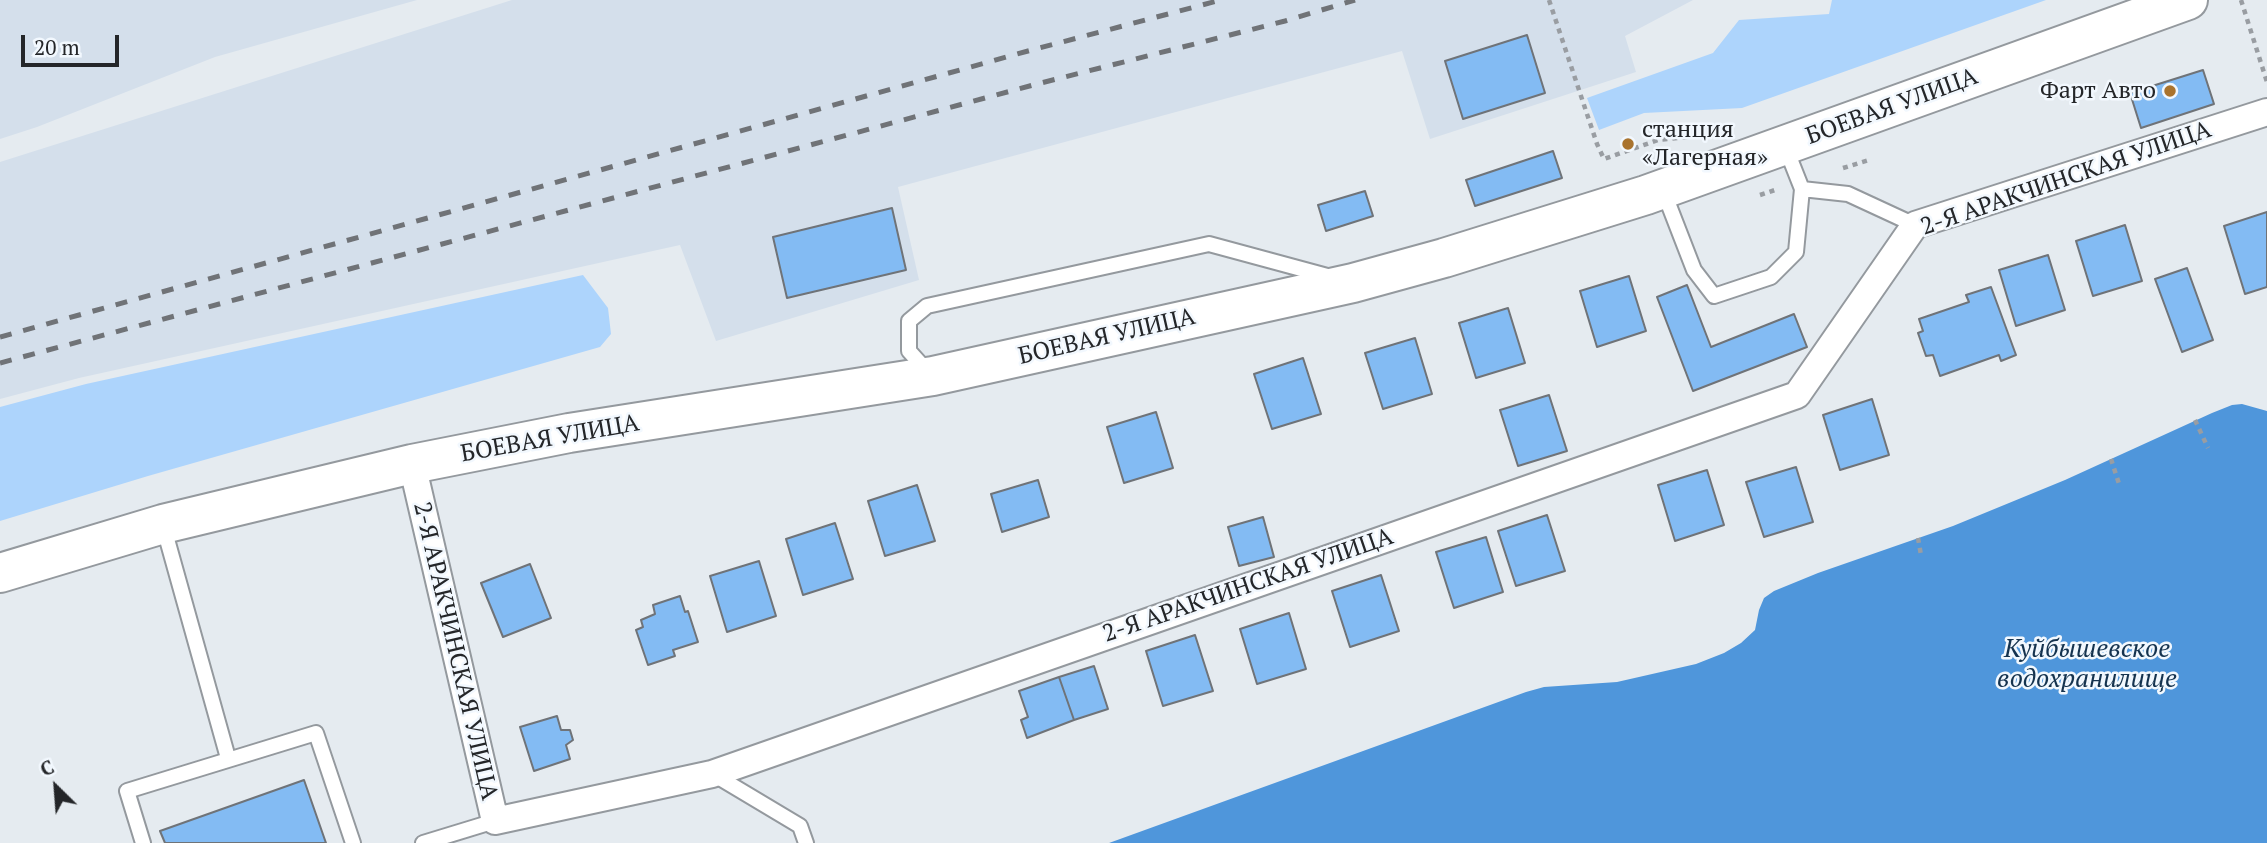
<!DOCTYPE html>
<meta charset="utf-8">
<style>
body{margin:0}
#map{position:relative;width:2267px;height:843px;overflow:hidden;background:#e5ebf0;font-family:"PT Serif",serif}
canvas{display:block}
.north{position:absolute;left:21px;top:752px;width:70px;height:70px;-webkit-text-stroke:5px #f2f8fe;paint-order:stroke;rotate:335deg;font-size:19px;font-weight:700;line-height:28px;text-align:center;color:#242629}
.north::after{content:'';display:block;margin:auto;width:24px;height:32px;background:#242629;clip-path:polygon(50% 0,100% 100%,50% 72%,0 100%)}
.scale{position:absolute;left:21px;top:35px;width:98px;height:32px;box-sizing:border-box;border:4px solid #242629;border-top:0;padding-left:9px;font-size:21px;line-height:24px;white-space:nowrap;color:#242629;-webkit-text-stroke:5px #f2f8fe;paint-order:stroke}
</style>
<div id="map">
<canvas width="2267" height="843"></canvas>
<div class="north">С</div>
<div class="scale">20 m</div>
</div>
<script>
const ctx = document.querySelector('canvas').getContext('2d');
ctx.lineJoin = 'round';
function paint(path, color) { ctx.fillStyle = color; ctx.fill(path, 'evenodd'); }
const toPath = rows => new Path2D(rows.map(r => 'M' + r).join(''));
function trace(path, color, width, dash) { ctx.strokeStyle = color; ctx.lineWidth = width; ctx.lineCap = dash ? 'butt' : 'round'; ctx.setLineDash(dash || []); ctx.stroke(path); }
function drawText(font, color, halo, rows, align = 'center') {
  ctx.font = font + ' "PT Serif",serif'; ctx.lineWidth = 5; ctx.setLineDash([]); ctx.textBaseline = 'middle'; ctx.strokeStyle = halo; ctx.fillStyle = color; for (const [text, x, y, turn = 0] of rows) {
    ctx.save(); ctx.translate(x, y); ctx.rotate((+turn || 0) * Math.PI / 180); ctx.textAlign = isNaN(turn) ? turn : align; if (halo) ctx.strokeText(text, 0, 0); ctx.fillText(text, 0, 0); ctx.restore();
  }
}
paint(toPath([
 [0,0,417,0,215,57,37,127,0,139],
 [512,0,1693,0,1625,36,1636,72,1430,139,1402,51,898,187,919,280,716,341,680,245,79,378,0,399,0,162]
]), '#d4dfeb');
paint(toPath([
 [1832,0,2046,0,1742,108,1644,113,1599,130,1587,98,1713,53,1739,20,1829,14],
 [583,275,608,308,611,334,600,347,148,476,0,521,0,407,86,384]
]), '#add4fc');
paint(toPath([
 [2242,404,2267,411,2267,843,1109,843,1526,692,1544,687,1617,682,1696,664,1724,653,1741,643,1755,630,1759,610,1764,598,1774,591,1818,573,1953,526,2065,480,2212,413,2232,405]
]), '#4f96db');
const building = toPath([
 [1527,35,1545,93,1463,119,1445,61,1527,35],
 [2203,70,2214,104,2141,128,2130,93,2203,70],
 [1553,151,1562,178,1475,206,1466,180,1553,151],
 [1365,191,1373,216,1326,231,1318,205,1365,191],
 [892,208,906,270,787,298,773,237,892,208],
 [2267,212,2267,287,2245,294,2224,226,2267,212],
 [2125,225,2142,281,2093,296,2076,241,2125,225],
 [2048,255,2065,310,2016,326,1999,270,2048,255],
 [2187,268,2213,340,2182,352,2155,279,2187,268],
 [1629,276,1646,331,1597,347,1580,291,1629,276],
 [1687,285,1711,347,1794,314,1807,347,1693,391,1657,297,1687,285],
 [1991,287,2016,355,2001,361,1999,355,1940,376,1933,355,1926,356,1918,333,1923,331,1919,319,1969,302,1966,295,1991,287],
 [1508,308,1525,363,1476,378,1459,323,1508,308],
 [1415,338,1432,394,1383,409,1365,353,1415,338],
 [1303,358,1321,414,1272,429,1254,374,1303,358],
 [1549,395,1567,451,1518,466,1500,410,1549,395],
 [1872,399,1889,455,1840,470,1823,415,1872,399],
 [1156,412,1173,468,1124,483,1107,427,1156,412],
 [1796,467,1813,522,1764,537,1746,482,1796,467],
 [1707,470,1724,525,1675,541,1658,485,1707,470],
 [1038,480,1049,517,1002,532,991,494,1038,480],
 [917,485,935,541,885,556,868,501,917,485],
 [1547,515,1565,571,1516,586,1498,531,1547,515],
 [1263,517,1274,557,1239,566,1228,527,1263,517],
 [835,523,853,579,803,595,786,539,835,523],
 [1486,537,1503,592,1454,608,1436,552,1486,537],
 [759,561,776,616,727,632,710,576,759,561],
 [530,564,551,618,503,637,481,583,530,564],
 [1381,575,1399,631,1350,647,1332,591,1381,575],
 [680,596,685,612,688,611,698,642,673,650,675,656,648,665,636,630,643,627,641,620,655,614,653,605,680,596],
 [1289,613,1306,669,1257,684,1240,629,1289,613],
 [1195,635,1213,691,1163,706,1146,651,1195,635],
 [1094,666,1108,709,1074,720,1059,677,1094,666],
 [1059,677,1074,720,1027,738,1021,720,1028,717,1019,691,1059,677],
 [557,716,561,730,570,730,573,740,566,745,570,759,534,771,520,727,557,716],
 [304,780,326,843,165,843,160,831,304,780]
]);
paint(building, '#83bbf3');
trace(building, '#6f7378', 2);
const lane = toPath([
 [1785,146,1802,189,1848,194,1915,225],
 [1663,190,1694,270,1714,296,1771,277,1796,252,1802,189],
 [928,372,909,351,909,321,927,306,1209,244,1331,277],
 [163,525,228,758],
 [713,774,800,826,806,843],
 [143,843,127,791,316,733,353,843],
 [423,843,495,821]
]);
const street = toPath([
 [412,464,495,821,712,774,1797,395,1915,225,2267,112]
]);
const secondary = toPath([
 [0,573,163,524,412,464,569,433,933,376,1353,283,1444,258,1646,195,2188,0]
]);
trace(lane, '#94999e', 18);
trace(street, '#94999e', 30);
trace(secondary, '#94999e', 42);
trace(toPath([
 [1549,0,1597,144,1604,159,1658,140,1698,136],
 [2241,0,2267,82],
 [1843,168,1869,160],
 [1760,195,1778,189],
 [2195,420,2208,448],
 [2111,459,2120,487],
 [1918,538,1921,555]
]), '#999da2', 4.5, [5, 5]);
trace(lane, '#fff', 14);
trace(street, '#fff', 26);
trace(secondary, '#fff', 38);
trace(toPath([
 [0,337,1028,51,1221,0],
 [0,363,1037,84,1285,21,1355,0]
]), '#707377', 5, [12, 12]);
for (const [x, y, r, color] of [
 [2170,91,7,"#a9732e"],
 [1628,144,7,"#a9732e"]
]) { const dot = new Path2D(); dot.arc(x, y, r, 0, 2 * Math.PI); ctx.fillStyle = color; ctx.fill(dot); trace(dot, '#f2f8fe', 2.5); }
drawText('24px', '#242629', '#f2f8fe', [
 ["Фарт Авто",2156,91],
 ["станция",1642,130,"left"],
 ["«Лагерная»",1642,158,"left"]
], 'right');
drawText('24px', '#242629', '#f2f8fe', [
 ["БОЕВАЯ УЛИЦА",1892,107,-20],
 ["2-Я АРАКЧИНСКАЯ УЛИЦА",2066,179,-19],
 ["БОЕВАЯ УЛИЦА",1107,337,-13],
 ["БОЕВАЯ УЛИЦА",550,439,-10],
 ["2-Я АРАКЧИНСКАЯ УЛИЦА",1248,586,-19],
 ["2-Я АРАКЧИНСКАЯ УЛИЦА",455,651,77]
]);
drawText('italic 26px', '#15334f', '#f2f8fe', [
 ["Куйбышевское",2087,650],
 ["водохранилище",2087,680]
]);
</script>
